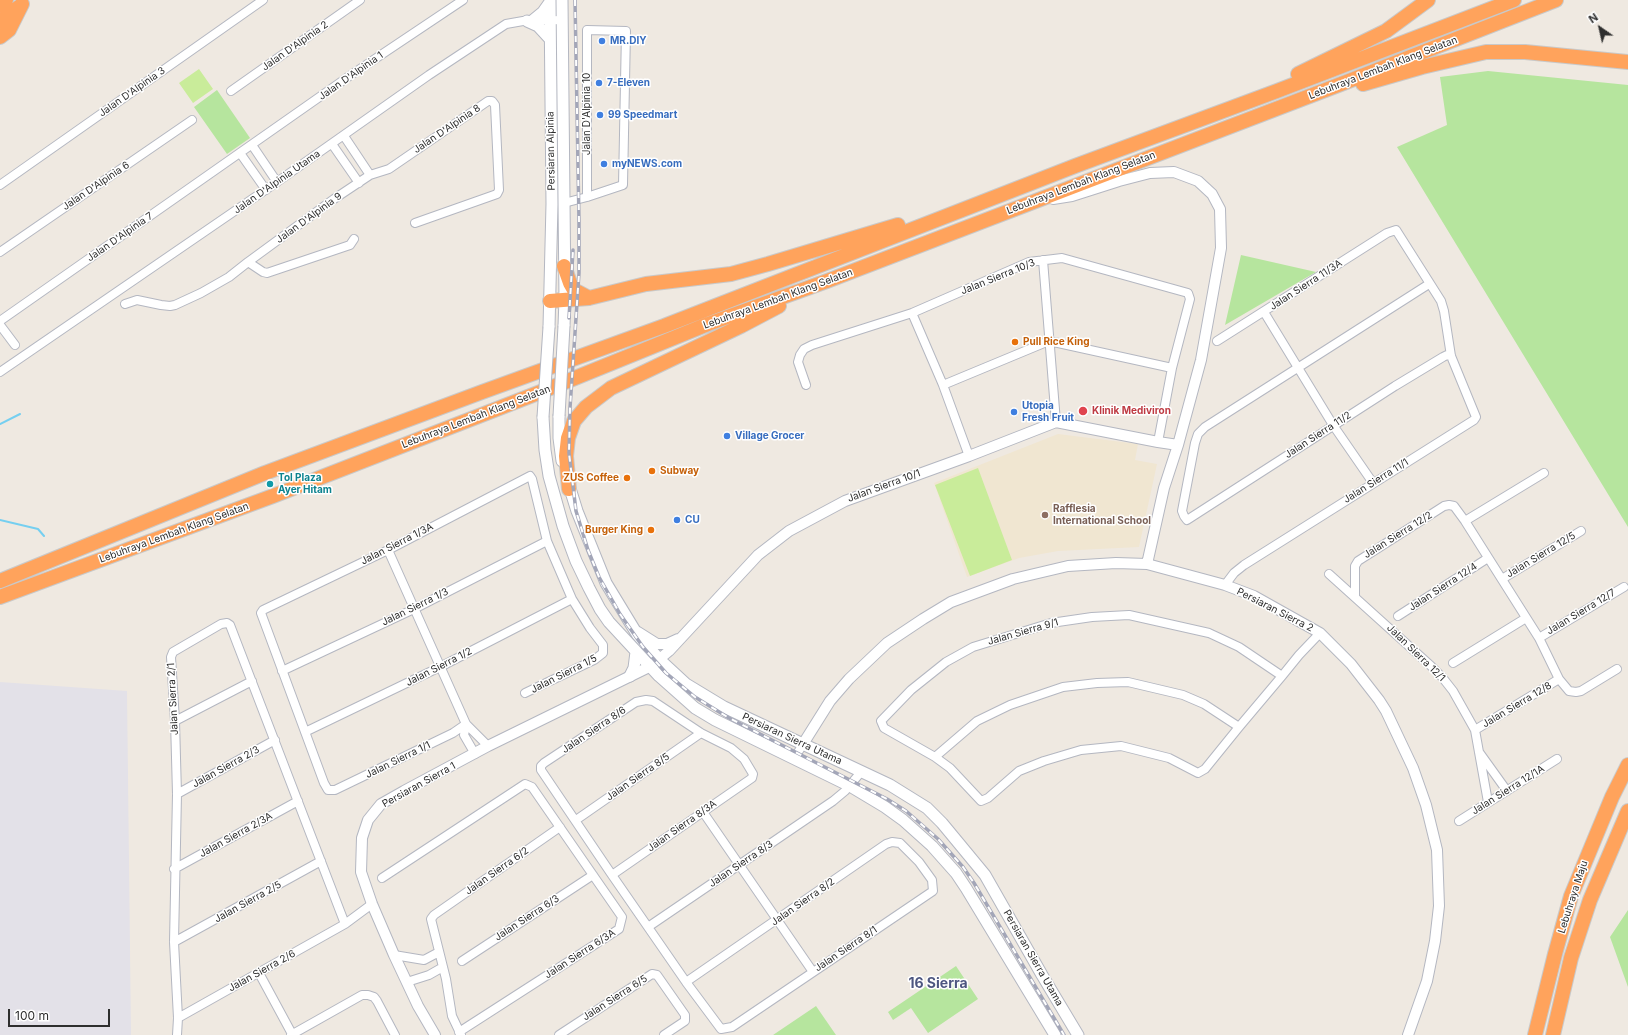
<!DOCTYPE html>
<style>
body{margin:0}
#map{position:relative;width:1628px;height:1035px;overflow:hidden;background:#efe9e1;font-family:Inter,sans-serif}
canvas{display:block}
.north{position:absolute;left:1580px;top:8px;width:40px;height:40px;-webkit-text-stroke:3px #fff;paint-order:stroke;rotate:326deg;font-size:11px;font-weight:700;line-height:16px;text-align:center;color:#2e2e2e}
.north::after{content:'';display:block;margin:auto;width:14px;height:18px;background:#2e2e2e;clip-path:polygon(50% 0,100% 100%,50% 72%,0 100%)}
.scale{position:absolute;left:8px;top:1009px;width:102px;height:18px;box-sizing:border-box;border:2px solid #2e2e2e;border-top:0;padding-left:5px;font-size:12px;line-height:14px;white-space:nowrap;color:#2e2e2e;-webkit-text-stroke:3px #fff;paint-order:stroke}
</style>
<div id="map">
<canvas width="1628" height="1035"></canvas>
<div class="north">N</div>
<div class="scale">100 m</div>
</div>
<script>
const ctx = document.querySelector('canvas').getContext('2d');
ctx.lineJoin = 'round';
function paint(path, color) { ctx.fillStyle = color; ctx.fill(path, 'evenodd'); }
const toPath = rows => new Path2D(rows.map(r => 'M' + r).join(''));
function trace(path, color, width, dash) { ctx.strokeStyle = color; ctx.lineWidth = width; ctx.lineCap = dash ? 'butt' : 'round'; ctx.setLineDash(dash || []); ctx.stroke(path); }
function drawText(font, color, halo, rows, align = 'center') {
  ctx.font = font + ' Inter,sans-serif'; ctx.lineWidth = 3; ctx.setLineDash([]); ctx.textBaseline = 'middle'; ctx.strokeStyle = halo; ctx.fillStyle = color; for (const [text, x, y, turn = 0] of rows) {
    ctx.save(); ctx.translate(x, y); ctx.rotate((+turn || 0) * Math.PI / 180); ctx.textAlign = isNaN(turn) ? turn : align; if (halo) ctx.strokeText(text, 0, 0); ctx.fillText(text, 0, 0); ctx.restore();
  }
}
paint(toPath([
 [0,682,127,691,131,1035,0,1035]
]), '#e3e1e8');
paint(toPath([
 [1058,434,1138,444,1135,460,1157,464,1139,547,1058,551,1019,558,967,577,934,483]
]), '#f0e6d1');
paint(toPath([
 [1488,71,1628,85,1628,527,1397,147,1447,125,1440,77],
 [217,90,250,138,227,154,194,107],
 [1241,255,1316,272,1225,325],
 [1628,910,1628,987,1610,937],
 [956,966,978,999,928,1033,911,1008,893,1020,888,1012],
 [816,1006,836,1035,773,1035]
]), '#b6e59e');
paint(toPath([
 [199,69,213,89,193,103,179,83],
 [978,468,1012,560,970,576,935,485]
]), '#c9ec9a');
trace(toPath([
 [0,424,20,414],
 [0,520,38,529,44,536]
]), '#75cff0', 2);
const minor = toPath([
 [231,91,360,0],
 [344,136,370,175],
 [332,144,359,183],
 [252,145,277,182],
 [240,153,266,190],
 [0,185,263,0],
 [564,203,587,197,623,185,626,31,587,30,587,197],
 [354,239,350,245,267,273,263,272,248,262,334,199,370,175,389,169,488,101,492,101,495,105,499,190,497,194,415,223],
 [0,252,192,120],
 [1043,260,1056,422],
 [1429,284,1205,427,1198,434,1195,443,1182,511,1184,516,1187,520,1395,386,1443,357,1447,355,1451,356],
 [125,304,137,300,161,305,170,306,175,305,201,293,229,277,248,262],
 [1264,312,1333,425,1373,483],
 [912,313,943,385,969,456],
 [0,321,348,77,463,0],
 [0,325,15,345],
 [1217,341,1387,233,1396,230,1441,301,1444,311,1451,356,1476,417,1474,420,1244,565,1234,573,1225,585],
 [0,372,277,182,429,75,506,24,523,21,563,20],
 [806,385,798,362,800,355,804,349,812,345,912,313,1029,262,1062,258,1188,293,1190,299,1172,368,1158,442],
 [943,385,1049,341,1172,368],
 [1465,521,1544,473],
 [388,550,466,724,488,746],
 [1329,574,1431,666,1442,677,1453,691,1475,730,1488,802],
 [1502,579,1581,531],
 [1355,597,1355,566,1358,561,1444,506,1449,505,1454,506,1465,521,1539,638,1559,679,1569,691,1576,692,1581,691,1617,669],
 [1398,616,1488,558],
 [1539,638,1624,587],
 [1453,663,1526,618],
 [282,671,414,609,547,541],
 [1282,676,1239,647,1209,633,1129,615,1092,617,1051,623,973,647,946,662,911,690,881,721,884,728,935,757,950,768,981,801,988,798,1019,771,1044,761,1081,750,1121,746,1169,758,1198,773,1205,769,1239,727,1282,676,1299,655,1320,633],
 [175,721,252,681],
 [466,724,453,733,335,790,328,790,324,783,261,613,263,610,388,550,530,476,532,479,547,541,572,599,590,628,603,645,603,653,594,660,525,693],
 [466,724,464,735,475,754],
 [1475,730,1559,679],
 [305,732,440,667,572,599],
 [1479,752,1507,791],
 [935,757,977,721,1010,705,1063,687,1097,683,1128,682,1183,695,1204,704,1239,727],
 [794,759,803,744],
 [177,794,275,740],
 [703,812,813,972],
 [576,820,701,733],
 [1459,821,1557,759],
 [174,869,298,801],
 [612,875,752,778,753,774,744,759,731,748,701,733,653,701,646,700,636,702,544,763,541,766,541,770,612,875,686,982,721,1029,732,1027,933,891,932,880,919,862,900,843,892,842,886,844,686,982],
 [382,878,525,784,532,787,622,917,619,929,459,1032],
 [648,927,833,801,845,791,861,772],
 [174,942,321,861],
 [394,955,424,960,439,952],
 [462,961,593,875],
 [259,973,292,1034],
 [407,982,429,975,443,967],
 [178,1018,345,924,372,904],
 [177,1035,178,1018,174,942,177,794,175,721,171,657,173,652,221,624,227,623,230,625,345,924],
 [291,1035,362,995,368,995,374,997,377,1001,395,1035],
 [461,1035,452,1016,446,979,431,919,434,915,560,827],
 [559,1035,652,974,657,975,685,1015,685,1021,664,1035]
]);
const tertiary = toPath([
 [1053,199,1072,196,1119,181,1150,173,1174,172,1198,181,1212,194,1220,209,1221,248,1201,360,1178,445,1164,488,1147,564],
 [638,632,657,644,667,644,678,639],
 [803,744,830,701,849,679,887,643,923,619,951,602,1013,579,1068,566,1116,563,1147,564,1225,585,1254,596,1320,633,1351,664,1379,700,1386,711,1413,768,1426,805,1437,850,1439,906,1435,941,1427,981,1408,1035],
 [435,1035,418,1006,394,955,372,904,361,872,362,838,368,820,381,804,404,791,488,746,651,666,669,651,758,555,789,531,845,501,969,456,1056,422,1158,442,1178,445]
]);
const secondary = toPath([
 [562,0,565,299,564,326],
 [527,21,538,26,550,39],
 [532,21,543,12,550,2],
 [549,327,552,204,550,0],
 [559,416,559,438,562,461],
 [543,417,545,450,549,476,563,526,576,561,589,588,600,609,609,622,659,676,695,708,715,720,850,786,885,807,903,820,932,846,956,873,966,888,1055,1035],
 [568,482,577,511,606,583,637,634,659,659,686,684,724,707,890,785,927,808,942,823,985,875,1042,975,1078,1035],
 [630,676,634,668,636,652]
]);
const motorway = toPath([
 [0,5,6,0],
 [0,21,19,7],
 [0,37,9,30,22,4],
 [1298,74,1386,31,1428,0],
 [1363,84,1422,67,1486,52,1525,52,1628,62],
 [564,266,570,283,574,290,589,298],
 [550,301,589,298,646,284,731,274,768,264,898,225],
 [569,489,566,456,568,438,574,421,586,407,611,388,741,326,779,306],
 [0,581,265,473,482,392,664,326,1075,166,1277,91,1514,0],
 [0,597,273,496,538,393,708,324,827,281,1341,84,1556,0],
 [1535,1035,1555,954,1571,896,1612,797,1628,765],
 [1553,1035,1571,958,1590,900,1628,811]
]);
trace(minor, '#b4b7c1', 10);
trace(tertiary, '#b4b7c1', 12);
trace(secondary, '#b4b7c1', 13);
trace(motorway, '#c9c9c9', 16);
trace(minor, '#fff', 8);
trace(tertiary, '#fff', 10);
trace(secondary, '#fff', 11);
trace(motorway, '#ffa35c', 14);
const rail = toPath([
 [575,0,579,221,579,273,570,408,569,453,576,511,588,550,599,577,620,614,643,647,666,673,695,697,729,718,887,799,906,811,938,839,963,867,974,883,1064,1035],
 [569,318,573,250]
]);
trace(rail, '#a3a6b8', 3.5);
trace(rail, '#fff', 2, [6]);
const secondaryBridge = toPath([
 [559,416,564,326],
 [543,417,549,327]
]);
trace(secondaryBridge, '#b4b7c1', 13, []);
trace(secondaryBridge, '#fff', 11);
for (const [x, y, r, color] of [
 [602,41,4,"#3f7fe0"],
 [599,83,4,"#3f7fe0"],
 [600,115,4,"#3f7fe0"],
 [604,164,4,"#3f7fe0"],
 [1015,342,4,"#e8710a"],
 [1083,411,5,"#e0444e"],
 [1014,412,4,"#3f7fe0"],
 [727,436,4,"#3f7fe0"],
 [652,471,4,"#e8710a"],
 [627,478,4,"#e8710a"],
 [270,484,4,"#0f9aa8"],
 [1045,515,4,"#8d6e63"],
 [677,520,4,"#3f7fe0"],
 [651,530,4,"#e8710a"]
]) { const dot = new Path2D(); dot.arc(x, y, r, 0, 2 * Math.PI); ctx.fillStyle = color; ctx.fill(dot); trace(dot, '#fff', 1.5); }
drawText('bold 10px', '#366cbe', '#fff', [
 ["MR.DIY",610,41],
 ["7-Eleven",607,83],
 ["99 Speedmart",608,115],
 ["myNEWS.com",612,164],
 ["Utopia",1022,406],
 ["Fresh Fruit",1022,418],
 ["Village Grocer",735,436],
 ["CU",685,520]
], 'left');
drawText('10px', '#2e2e2e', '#fff', [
 ["Jalan D'Alpinia 2",295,46,-35],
 ["Lebuhraya Lembah Klang Selatan",1383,68,-21],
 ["Jalan D'Alpinia 1",351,76,-35],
 ["Jalan D'Alpinia 3",132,92,-35],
 ["Jalan D'Alpinia 10",587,114,-90],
 ["Jalan D'Alpinia 8",447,129,-34],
 ["Persiaran Alpinia",551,151,-91],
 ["Jalan D'Alpinia Utama",277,182,-35],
 ["Lebuhraya Lembah Klang Selatan",1081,183,-21],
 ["Jalan D'Alpinia 6",96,186,-34],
 ["Jalan D'Alpinia 9",309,218,-36],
 ["Jalan D'Alpinia 7",120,237,-35],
 ["Jalan Sierra 10/3",998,277,-22],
 ["Jalan Sierra 11/3A",1306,285,-33],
 ["Lebuhraya Lembah Klang Selatan",778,299,-20],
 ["Lebuhraya Lembah Klang Selatan",476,417,-21],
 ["Jalan Sierra 11/2",1318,435,-33],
 ["Jalan Sierra 11/1",1376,481,-32],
 ["Jalan Sierra 10/1",884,486,-20],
 ["Lebuhraya Lembah Klang Selatan",174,533,-20],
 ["Jalan Sierra 12/2",1398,535,-32],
 ["Jalan Sierra 1/3A",397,544,-27],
 ["Jalan Sierra 12/5",1541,555,-31],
 ["Jalan Sierra 12/4",1443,587,-33],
 ["Jalan Sierra 1/3",415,607,-26],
 ["Persiaran Sierra 2",1275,610,27],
 ["Jalan Sierra 12/7",1581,612,-31],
 ["Jalan Sierra 9/1",1023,632,-16],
 ["Jalan Sierra 12/1",1416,653,44],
 ["Jalan Sierra 1/2",439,667,-27],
 ["Jalan Sierra 1/5",564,674,-27],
 ["Jalan Sierra 2/1",173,699,-93],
 ["Jalan Sierra 12/8",1517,705,-31],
 ["Jalan Sierra 8/6",594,730,-34],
 ["Persiaran Sierra Utama",792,739,25],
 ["Jalan Sierra 1/1",398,760,-26],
 ["Jalan Sierra 2/3",226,767,-29],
 ["Jalan Sierra 8/5",638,777,-35],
 ["Persiaran Sierra 1",419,785,-29],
 ["Jalan Sierra 12/1A",1508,790,-32],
 ["Jalan Sierra 8/3A",682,826,-35],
 ["Jalan Sierra 2/3A",236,835,-29],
 ["Jalan Sierra 8/3",741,864,-34],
 ["Jalan Sierra 6/2",497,871,-35],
 ["Lebuhraya Maju",1573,897,-72],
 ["Jalan Sierra 2/5",248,902,-29],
 ["Jalan Sierra 8/2",803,902,-35],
 ["Jalan Sierra 6/3",527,918,-33],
 ["Jalan Sierra 8/1",846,949,-34],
 ["Jalan Sierra 6/3A",580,954,-33],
 ["Persiaran Sierra Utama",1033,958,60],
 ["Jalan Sierra 2/6",262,971,-29],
 ["Jalan Sierra 6/5",615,998,-33]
]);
drawText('bold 10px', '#c56008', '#fff', [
 ["Pull Rice King",1023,342],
 ["Subway",660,471],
 ["ZUS Coffee",619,478,"right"],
 ["Burger King",643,530,"right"]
], 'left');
drawText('bold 10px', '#be3a42', '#fff', [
 ["Klinik Mediviron",1092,411]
], 'left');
drawText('bold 10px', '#0d838f', '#fff', [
 ["Tol Plaza",278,478],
 ["Ayer Hitam",278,490]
], 'left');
drawText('bold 10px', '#785e54', '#fff', [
 ["Rafflesia",1053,509],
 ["International School",1053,521]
], 'left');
drawText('bold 14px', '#4d5680', '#fff', [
 ["16 Sierra",938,984]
]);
</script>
